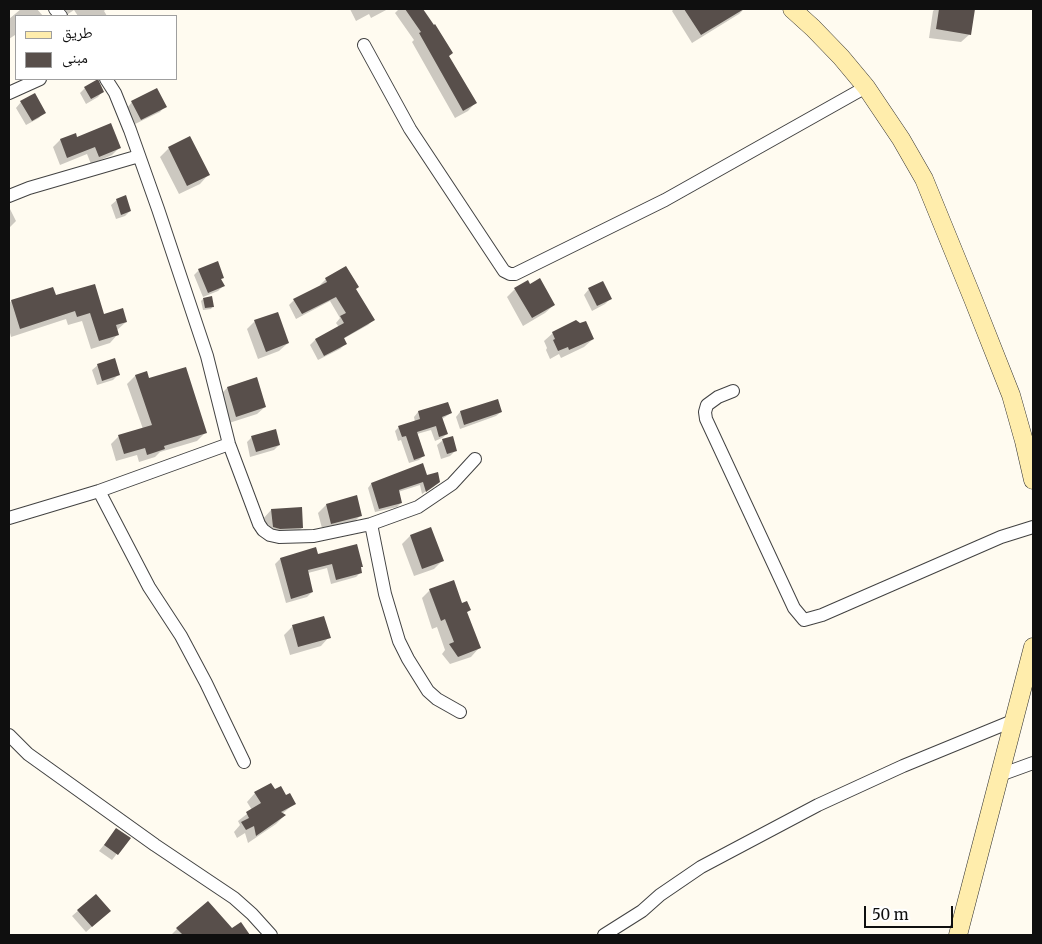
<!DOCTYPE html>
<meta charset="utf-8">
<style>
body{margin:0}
#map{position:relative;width:1042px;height:944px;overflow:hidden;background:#fffbf0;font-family:Merriweather,"Noto Naskh Arabic",serif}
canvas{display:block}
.frame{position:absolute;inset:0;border:10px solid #0f0f0f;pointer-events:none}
.legend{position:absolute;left:15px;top:15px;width:162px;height:65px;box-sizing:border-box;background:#fff;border:1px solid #9f9f9f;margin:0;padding:6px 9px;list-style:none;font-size:15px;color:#0f0f0f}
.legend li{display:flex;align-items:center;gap:10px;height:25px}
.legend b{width:25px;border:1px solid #9f9f9f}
.scale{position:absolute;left:864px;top:906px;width:89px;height:22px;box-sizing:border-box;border:2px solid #0f0f0f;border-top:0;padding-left:6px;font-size:15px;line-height:18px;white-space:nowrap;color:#0f0f0f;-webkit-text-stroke:4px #fff;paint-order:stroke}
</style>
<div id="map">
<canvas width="1042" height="944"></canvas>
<div class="frame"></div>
<ul class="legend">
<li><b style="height:6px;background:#ffedac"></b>طريق</li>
<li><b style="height:14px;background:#584f4b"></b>مبنى</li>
</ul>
<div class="scale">50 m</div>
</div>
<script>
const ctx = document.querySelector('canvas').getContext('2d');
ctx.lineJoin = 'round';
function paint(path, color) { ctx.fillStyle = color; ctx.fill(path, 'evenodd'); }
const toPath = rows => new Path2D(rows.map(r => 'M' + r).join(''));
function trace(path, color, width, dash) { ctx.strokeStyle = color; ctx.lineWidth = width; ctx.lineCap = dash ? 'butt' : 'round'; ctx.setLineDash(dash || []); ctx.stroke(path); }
paint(toPath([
 [21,9,37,9,43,16,16,16,16,37,15,35,9,39,9,19],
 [65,9,106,9,104,11,107,16,78,16,74,10,68,14],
 [350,9,388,9,371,18,369,14,356,21],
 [399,9,421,9,433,26,448,57,475,103,468,111,455,118,412,42,414,40,395,13],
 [674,9,744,9,739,14,692,43,672,11],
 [935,9,973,9,970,34,961,42,929,38,933,11],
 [85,88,103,91,98,97,86,104,80,93],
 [21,102,44,112,39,118,26,125,16,108],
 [132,102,165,106,160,112,135,124,127,108],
 [77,139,120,147,112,155,91,164,87,154,60,165,53,147,60,140],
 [169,148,208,175,200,184,179,194,160,157],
 [117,200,130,211,125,216,116,219,111,205],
 [9,207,16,221,9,228],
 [345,267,355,289,373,320,368,325,343,339,345,344,340,349,318,360,310,345,315,340,339,327,336,323,340,318,330,301,296,319,289,305,294,300,321,286,320,285,326,279],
 [199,270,220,280,223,286,218,291,203,297,194,275],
 [530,285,554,305,545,313,523,326,507,297,515,289],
 [53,288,55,297,103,316,126,322,117,330,118,334,110,343,91,349,82,321,68,325,66,319,11,337,9,329,9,304,11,301],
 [589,289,610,299,605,304,592,311,584,295],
 [203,299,213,306,211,309,203,310,201,301],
 [255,321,288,343,279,351,258,359,247,329],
 [553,333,593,339,584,347,561,358,559,354,550,359,546,350,547,348,544,341],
 [98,365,118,375,113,380,97,385,92,370],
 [146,372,149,379,205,433,197,441,160,452,155,457,139,462,137,455,116,461,111,444,119,436,143,429,127,384,135,376],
 [227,388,265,407,257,414,229,423,220,395],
 [448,404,451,413,442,419,447,434,442,438,435,441,431,430,417,434,424,455,419,460,409,463,401,440,398,441,395,431,399,427,415,422,414,417,418,412],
 [460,412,501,412,496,416,460,429,456,417],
 [252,437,279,445,274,450,250,457,247,442],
 [443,440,456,450,450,456,441,459,437,445],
 [427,476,439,482,422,494,420,485,398,492,401,503,397,507,375,512,368,488,371,484],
 [326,505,361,515,352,524,323,532,318,513],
 [271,510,302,528,293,536,271,537,263,519],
 [410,536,442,561,434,569,414,576,402,544],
 [315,549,317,555,360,568,361,572,356,577,331,584,327,568,308,573,312,592,307,597,286,603,275,564,280,559],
 [430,590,469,610,466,613,479,648,471,657,450,664,442,654,445,650,437,627,432,629,422,598],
 [293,626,329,637,321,646,290,655,284,635],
 [274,791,286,796,295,803,282,814,284,816,276,824,248,843,245,833,237,838,234,832,240,825,238,821,252,810,247,802,255,793],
 [117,829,129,838,112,860,99,851],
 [95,896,104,916,86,932,72,916],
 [240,924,249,935,171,935,177,929,232,930]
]), '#0003');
paint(toPath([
 [405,9,423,9,434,25,435,24,453,53,449,56,477,103,463,111,419,33,421,32],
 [684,9,744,9,701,35],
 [939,9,975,9,971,35,936,29],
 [98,79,104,92,91,99,84,87],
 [157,88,167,107,141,120,131,101],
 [35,93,46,113,32,121,20,101],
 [111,123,121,148,99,157,95,147,67,158,60,139,76,133,77,137],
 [190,136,210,175,187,186,168,147],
 [126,195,131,211,121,215,116,199],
 [218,261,224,278,221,279,225,286,208,293,198,269],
 [346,266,359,287,356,289,375,320,344,338,347,344,324,356,315,339,344,323,340,316,346,313,336,297,302,314,293,299,327,282,325,278],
 [540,278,555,305,532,318,514,288,528,280,530,284],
 [603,281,612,299,597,306,588,288],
 [95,284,104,314,123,308,127,322,116,325,119,335,99,341,90,313,77,317,75,311,20,329,11,300,53,287,56,295],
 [212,296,214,307,205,308,203,298],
 [278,312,289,343,266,352,254,320],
 [576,320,580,323,586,321,594,339,569,350,568,347,558,351,553,340,555,339,552,332],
 [115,358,120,375,102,381,97,364],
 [186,367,207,433,164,446,165,449,147,455,145,448,124,454,118,435,152,425,135,375,147,371,149,378],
 [257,377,266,407,236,417,227,387],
 [498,399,502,412,464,425,460,411],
 [448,402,452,413,442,417,448,434,439,437,436,426,417,432,425,456,414,460,406,436,402,437,398,426,420,419,418,411],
 [276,429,280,445,256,452,251,436],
 [453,436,457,451,447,454,442,439],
 [423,463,427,475,438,472,440,482,426,492,423,482,399,490,402,503,379,509,371,483],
 [357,495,362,516,331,524,326,504],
 [302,507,303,528,280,529,273,527,271,509],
 [431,527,444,561,422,569,410,535],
 [357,544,363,567,361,567,362,573,336,580,332,564,308,570,313,592,291,599,280,558,316,547,318,554],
 [454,580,462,603,467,601,471,610,467,612,481,648,458,657,449,644,454,642,445,619,441,621,429,589],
 [324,616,331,638,298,647,292,625],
 [271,783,275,789,281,786,286,795,290,793,296,804,281,812,286,815,256,836,254,826,246,830,241,822,249,818,246,812,261,803,254,792],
 [116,828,131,838,118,855,104,845],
 [96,894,111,911,92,927,77,910],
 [208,901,232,928,241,922,250,935,183,935,176,928]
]), '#584f4b');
const street = toPath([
 [55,9,61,16],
 [364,45,410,129,504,271,510,274,515,274,665,200,866,87],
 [106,79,115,93,130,130,158,209,207,356,229,444,259,524,263,530,270,535,279,537,314,536,371,524,418,507,452,484,475,459],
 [9,93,40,79],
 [9,196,29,188,139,156],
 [733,391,718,397,707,405,705,412,706,419,794,608,804,620,822,615,1001,537,1033,527],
 [99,491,149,587,181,636,206,683,244,762],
 [9,518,99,491,229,444],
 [371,524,385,594,399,641,408,659,428,691,437,699,460,712],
 [9,735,28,754,155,845,234,898,252,914,271,935],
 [1000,775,1033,763],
 [604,935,642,911,660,895,701,867,818,805,903,766,1015,720]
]);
const secondary = toPath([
 [792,9,813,28,841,57,866,87,901,139,924,179,973,299,1011,395,1024,441,1033,480],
 [958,935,1033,647]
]);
trace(street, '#424242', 14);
trace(secondary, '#313131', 19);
trace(street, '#fff', 12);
trace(secondary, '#ffedac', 18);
</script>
